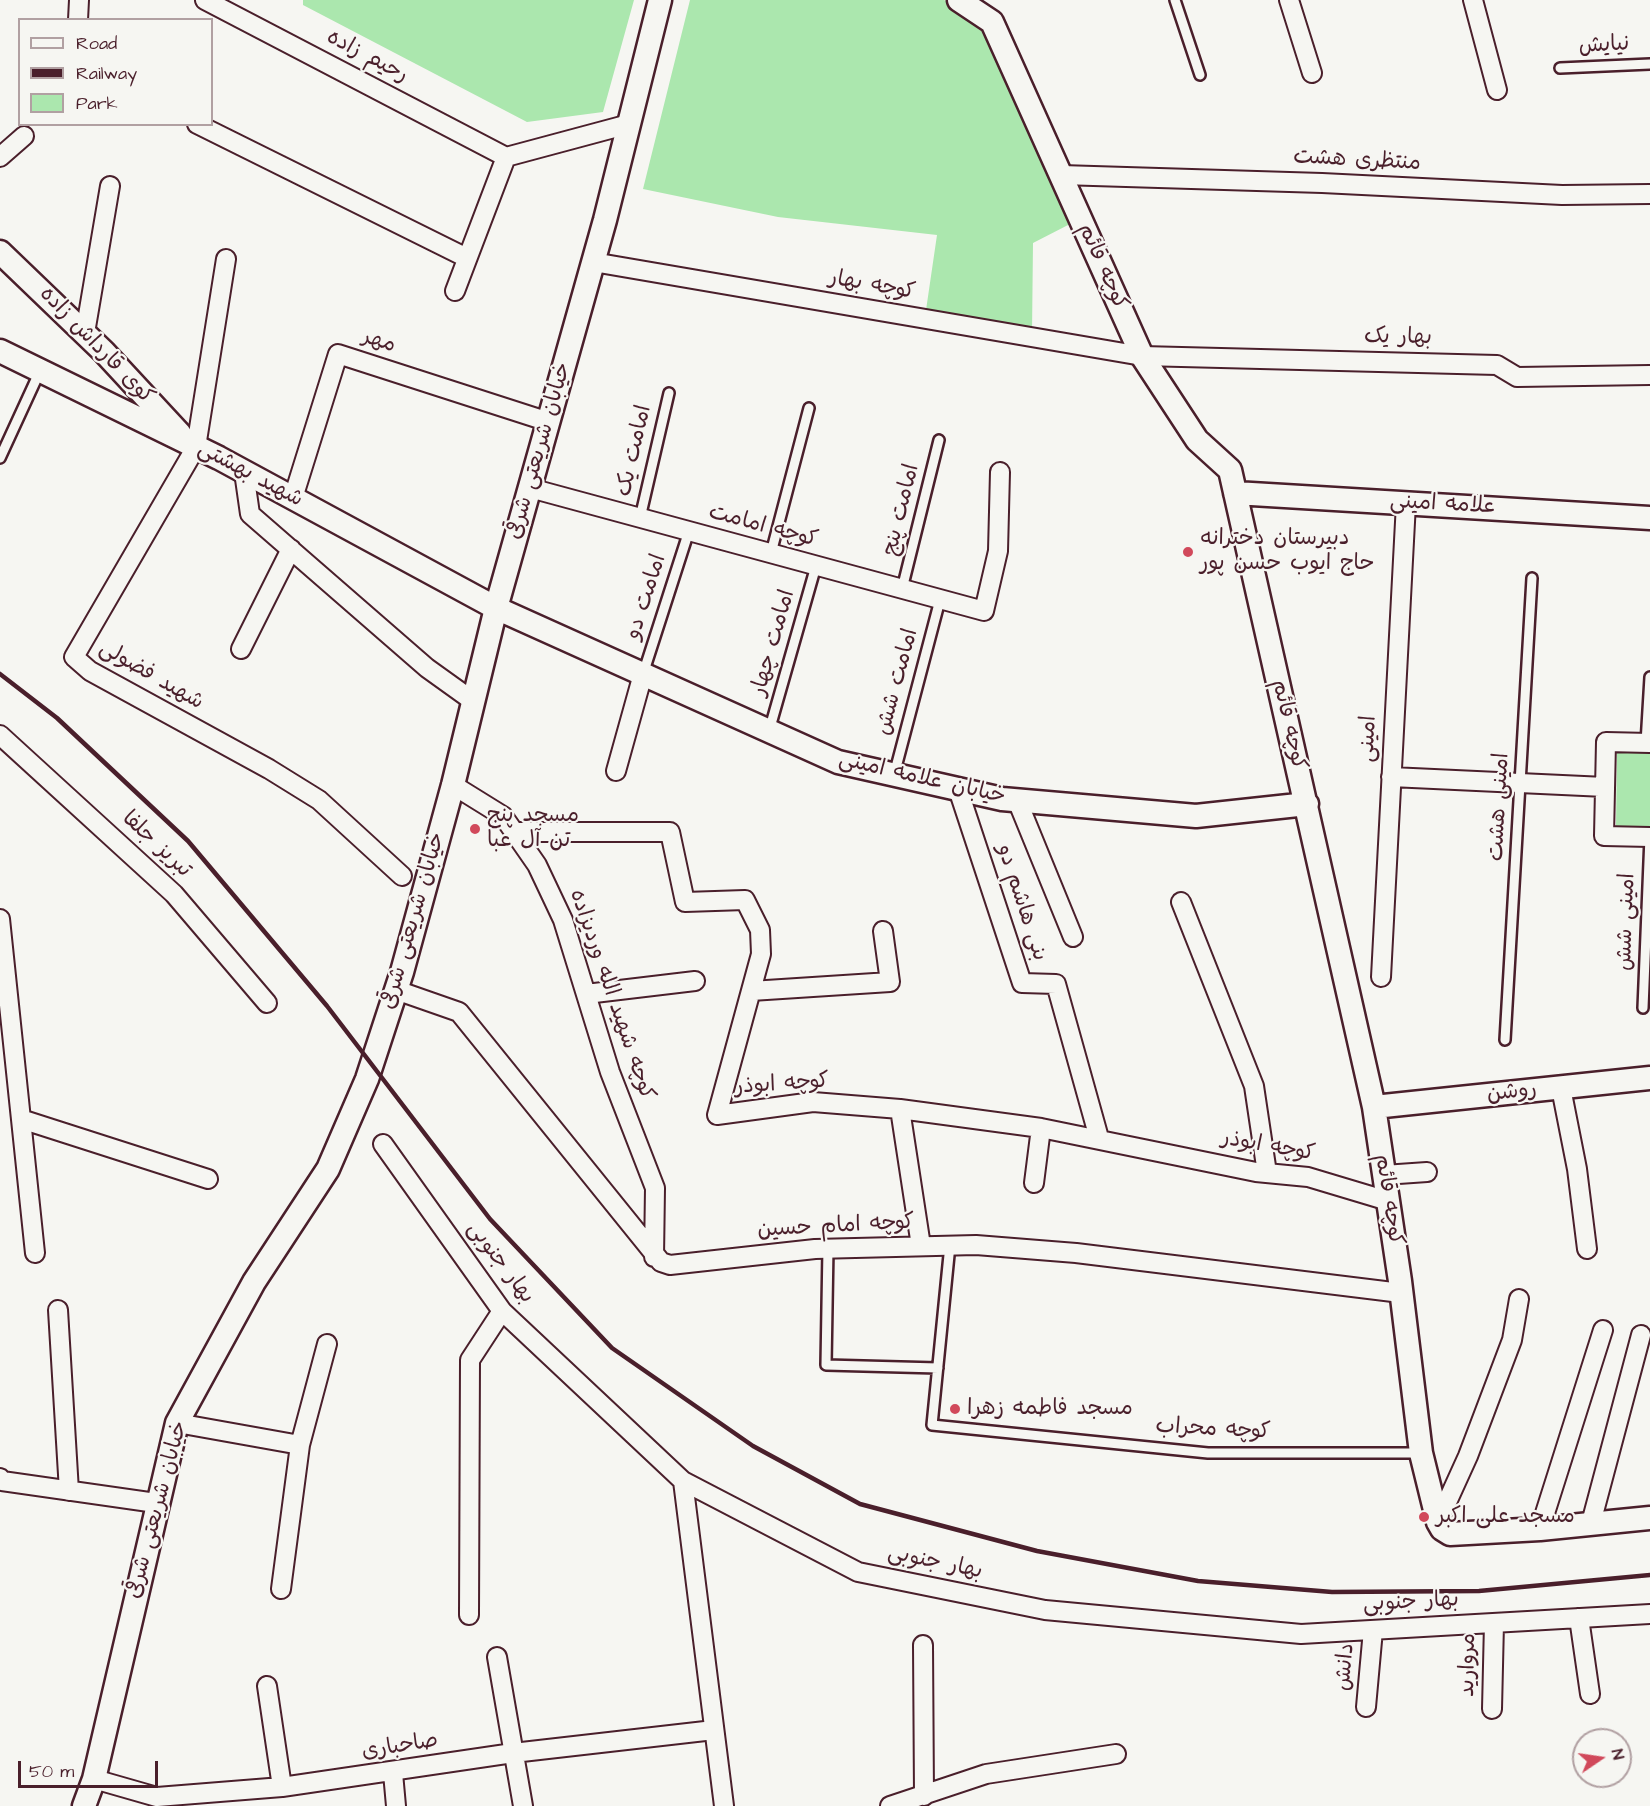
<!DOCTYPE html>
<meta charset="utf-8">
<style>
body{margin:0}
#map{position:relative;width:1650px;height:1806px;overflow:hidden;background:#f6f6f2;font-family:"Architects Daughter",sans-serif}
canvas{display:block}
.legend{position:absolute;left:18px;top:18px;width:195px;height:108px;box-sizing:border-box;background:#f6f6f2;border:2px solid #b1a0a2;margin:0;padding:8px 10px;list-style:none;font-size:18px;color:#4a1f2b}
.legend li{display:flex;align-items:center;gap:12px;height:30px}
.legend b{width:30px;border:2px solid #b1a0a2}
.north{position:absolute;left:1572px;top:1728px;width:60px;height:60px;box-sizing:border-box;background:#f6f6f2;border:2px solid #b1a0a2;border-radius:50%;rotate:77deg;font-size:16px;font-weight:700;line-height:24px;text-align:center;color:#4a1f2b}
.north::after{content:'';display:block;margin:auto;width:21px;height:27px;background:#d1495b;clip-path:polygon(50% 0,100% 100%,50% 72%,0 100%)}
.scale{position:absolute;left:18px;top:1761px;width:140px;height:27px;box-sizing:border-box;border:3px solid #4a1f2b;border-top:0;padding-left:8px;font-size:18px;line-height:21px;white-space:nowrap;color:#4a1f2b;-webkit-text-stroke:4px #f6f6f2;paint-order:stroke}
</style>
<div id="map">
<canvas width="1650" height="1806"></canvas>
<ul class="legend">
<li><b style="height:8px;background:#f6f6f2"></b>Road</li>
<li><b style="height:8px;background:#4a1f2b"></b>Railway</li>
<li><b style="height:16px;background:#abe7ae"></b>Park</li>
</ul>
<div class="north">N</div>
<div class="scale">50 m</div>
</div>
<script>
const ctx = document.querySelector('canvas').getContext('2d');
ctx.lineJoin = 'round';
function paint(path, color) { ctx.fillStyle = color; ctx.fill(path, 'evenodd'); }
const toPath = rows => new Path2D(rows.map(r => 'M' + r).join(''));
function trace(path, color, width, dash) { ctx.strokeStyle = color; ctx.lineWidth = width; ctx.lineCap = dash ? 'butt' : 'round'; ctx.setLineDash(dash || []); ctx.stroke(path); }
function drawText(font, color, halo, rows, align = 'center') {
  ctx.font = font + ' "Architects Daughter","Playpen Sans Arabic",sans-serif'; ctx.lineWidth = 4.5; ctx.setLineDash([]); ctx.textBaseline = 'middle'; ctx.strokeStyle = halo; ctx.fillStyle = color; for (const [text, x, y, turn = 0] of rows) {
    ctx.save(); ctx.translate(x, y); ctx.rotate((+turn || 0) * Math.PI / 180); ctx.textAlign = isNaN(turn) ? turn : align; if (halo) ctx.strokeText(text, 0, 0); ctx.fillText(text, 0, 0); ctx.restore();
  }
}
paint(toPath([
 [303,0,634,0,603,112,527,122,303,5],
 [690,0,944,0,982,18,1070,224,1033,243,1032,333,925,317,937,235,778,217,643,189],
 [1617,753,1650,753,1650,827,1616,826]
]), '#abe7ae');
const service = toPath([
 [1175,0,1200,75],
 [1560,68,1650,64],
 [0,458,40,371],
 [640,518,669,393],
 [771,553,809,408],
 [902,589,939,440],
 [643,674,689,531],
 [769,731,816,566],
 [1646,743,1650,677],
 [894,775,940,600],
 [1643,1008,1650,837],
 [1505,1040,1532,578],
 [950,1245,932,1425,1208,1453,1421,1453],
 [828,1248,826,1365,938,1368]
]);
const minor = toPath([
 [205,0,506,157],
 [1289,0,1312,73],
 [1473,0,1497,90],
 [78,20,79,0],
 [197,124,467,258],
 [0,157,24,136],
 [1061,175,1322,183,1562,195,1650,194],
 [226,259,196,447,74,657,90,671,269,769,319,800,402,876],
 [593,262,1142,356,1497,365,1517,377,1650,375],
 [455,291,506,157,629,124],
 [85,333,110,186],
 [244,472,250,514,427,668,473,701],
 [530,488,984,611,998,551,1000,472],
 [293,498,338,354,549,422],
 [241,649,291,549],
 [0,735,174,894,267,1003],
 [1650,743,1606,742,1604,836,1650,837],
 [616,771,643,674],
 [1391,777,1605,787],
 [453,785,503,816,537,865,563,920,610,1072,655,1188,654,1257],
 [958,789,1022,983,1056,984,1099,1138],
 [1017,800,1073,937],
 [514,832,670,832,685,902,745,900,760,930,761,954,717,1115,813,1102,900,1109,1041,1128,1256,1172,1308,1177,1388,1201],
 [1181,902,1254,1086,1267,1173],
 [0,919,35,1253],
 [1381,977,1406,503],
 [396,990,459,1012,661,1262,670,1265,815,1249,976,1245,1076,1253,1401,1293],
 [751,991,890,982,883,931],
 [586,994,695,981],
 [1561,1088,1577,1169,1587,1249],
 [900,1109,921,1246],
 [21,1119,208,1179],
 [383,1144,502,1311,683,1481,858,1572,1045,1610,1301,1634,1650,1614],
 [1384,1175,1427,1172],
 [1034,1183,1041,1128],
 [58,1310,69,1491],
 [177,1423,300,1445,281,1589],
 [300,1445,327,1344],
 [0,1478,2,1481,156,1503],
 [683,1481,724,1806],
 [1438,1522,1468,1456,1512,1340,1519,1299],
 [1591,1523,1641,1335],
 [1540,1529,1603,1330],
 [469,1615,470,1360,502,1311],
 [1579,1618,1590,1694],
 [923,1645,924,1796],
 [497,1657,523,1806],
 [267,1686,282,1787],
 [1366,1707,1373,1630],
 [1492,1709,1494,1623],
 [393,1773,396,1806],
 [94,1779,157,1797,282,1787,513,1753,714,1730],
 [890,1806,986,1774,1116,1754]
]);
const tertiary = toPath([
 [959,0,992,22,1142,356,1197,440,1230,470,1374,1107,1400,1281,1421,1453,1438,1522,1442,1529,1450,1534,1540,1529,1650,1518],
 [0,252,104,352,180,434],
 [0,351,219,458,496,608,838,762,1002,799,1196,816,1307,804],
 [1235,493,1650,518],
 [1374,1107,1650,1078],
 [84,1806,94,1779,177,1423,254,1282,328,1169,367,1079,402,972,453,785,496,608,605,220,660,0]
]);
trace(service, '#4a1f2b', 14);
trace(minor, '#4a1f2b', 22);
trace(tertiary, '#4a1f2b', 27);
trace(service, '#f6f6f2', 9);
trace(minor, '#f6f6f2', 18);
trace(tertiary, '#f6f6f2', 22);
trace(toPath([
 [0,674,57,718,188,841,327,1006,490,1219,612,1348,753,1446,860,1504,1037,1551,1198,1581,1332,1592,1479,1591,1650,1575]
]), '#4a1f2b', 4.5);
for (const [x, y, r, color] of [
 [1188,552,6,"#d1495b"],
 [475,829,6,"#d1495b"],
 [955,1409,6,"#d1495b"],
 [1424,1517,6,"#d1495b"]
]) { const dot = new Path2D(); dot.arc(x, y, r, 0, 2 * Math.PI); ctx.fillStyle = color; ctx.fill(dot); trace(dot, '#f6f6f2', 2); }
drawText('22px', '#4a1f2b', '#f6f6f2', [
 ["نیایش",1604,46,-3],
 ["رحیم زاده",367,57,28],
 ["منتظری هشت",1357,161,3],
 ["کوچه قائم",1102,267,66],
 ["کوچه بهار",872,286,10],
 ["بهار یک",1398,338,1],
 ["مهر",379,342,18],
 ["کوی قارداش زاده",96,346,46],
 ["خیابان شریعتی شرقی",540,451,-74],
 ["امامت یک",635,451,-77],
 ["شهید بهشتی",250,475,28],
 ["علامه امینی",1443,505,3],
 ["امامت پنج",902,510,-76],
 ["کوچه امامت",763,527,15],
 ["امامت دو",647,597,-72],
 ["امامت چهار",774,643,-74],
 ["شهید فضولی",151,676,30],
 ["امامت شش",898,682,-75],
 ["کوچه قائم",1288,725,77],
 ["امینی",1369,739,-87],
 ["خیابان علامه امینی",922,779,13],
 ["امینی هشت",1500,807,-87],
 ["تبریز جلفا",156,845,43],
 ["بنی هاشم دو",1021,903,72],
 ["خیابان شریعتی شرقی",414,921,-74],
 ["امینی شش",1627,922,-88],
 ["کوچه شهید الله وردیزاده",611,995,71],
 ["کوچه ابوذر",782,1085,-4],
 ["روشن",1512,1093,-6],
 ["کوچه ابوذر",1268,1147,10],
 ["کوچه قائم",1388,1200,81],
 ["کوچه امام حسین",836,1227,-3],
 ["بهار جنوبی",500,1263,53],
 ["کوچه محراب",1213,1430,3],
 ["خیابان شریعتی شرقی",158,1510,-75],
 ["بهار جنوبی",935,1563,12],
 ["بهار جنوبی",1411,1603,-3],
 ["مروارید",1469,1665,-89],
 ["دانش",1346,1667,-85],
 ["صاحباری",400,1747,-9]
]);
drawText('22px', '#4a1f2b', '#f6f6f2', [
 ["دبیرستان دخترانه",1200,539],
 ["حاج ایوب حسن پور",1200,564],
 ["مسجد پنج",487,816],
 ["تن آل عبا",487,841],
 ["مسجد فاطمه زهرا",967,1409],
 ["مسجد علی اکبر",1436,1517]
], 'left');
</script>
